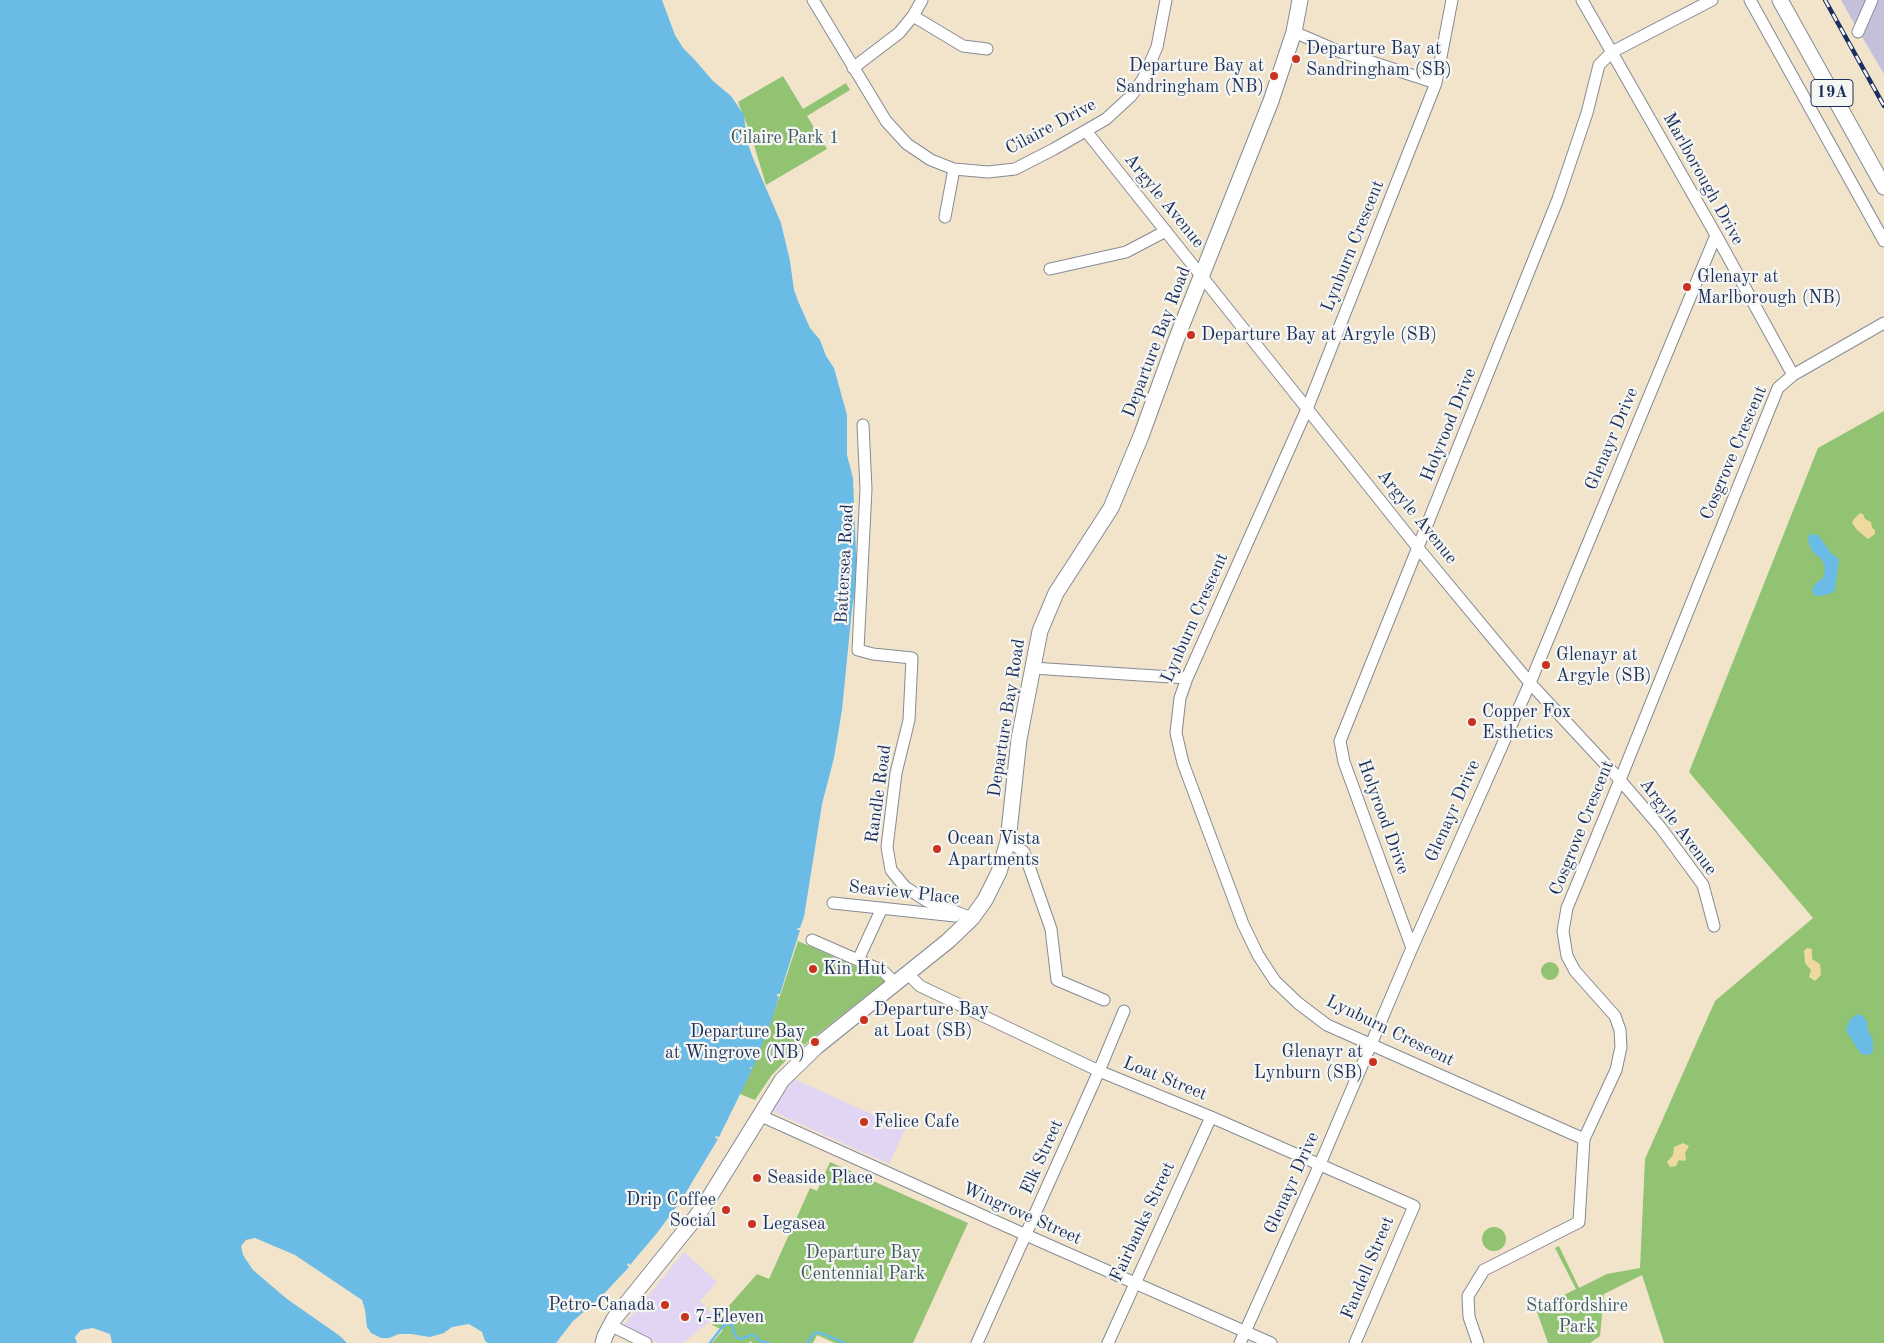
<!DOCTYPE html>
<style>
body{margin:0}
canvas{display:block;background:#f1e4cb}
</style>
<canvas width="1884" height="1343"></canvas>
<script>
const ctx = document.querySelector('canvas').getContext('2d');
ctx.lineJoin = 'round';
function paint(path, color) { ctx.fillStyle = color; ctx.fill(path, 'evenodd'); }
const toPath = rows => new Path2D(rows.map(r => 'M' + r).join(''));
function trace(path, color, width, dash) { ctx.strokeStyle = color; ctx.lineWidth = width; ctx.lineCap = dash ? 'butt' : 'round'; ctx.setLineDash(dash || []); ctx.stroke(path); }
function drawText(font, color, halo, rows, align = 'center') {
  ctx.font = font + ' "Old Standard TT",serif'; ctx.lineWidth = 4.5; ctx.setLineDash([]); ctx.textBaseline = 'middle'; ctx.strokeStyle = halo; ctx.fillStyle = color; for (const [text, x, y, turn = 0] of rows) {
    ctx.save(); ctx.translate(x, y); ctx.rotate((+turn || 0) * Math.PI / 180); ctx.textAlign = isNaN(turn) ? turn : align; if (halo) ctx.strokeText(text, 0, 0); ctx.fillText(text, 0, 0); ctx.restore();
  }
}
paint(toPath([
 [794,1079,905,1129,889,1164,772,1111],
 [684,1252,717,1282,700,1301,715,1317,683,1343,659,1343,624,1325]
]), '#e2d4f3');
paint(toPath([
 [1841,0,1884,0,1884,74,1855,25]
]), '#c5c0da');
paint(toPath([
 [783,76,803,109,846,83,850,90,807,116,827,149,766,185,751,135,738,102],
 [1884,411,1884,1343,1664,1343,1642,1275,1604,1294,1600,1336,1590,1343,1548,1343,1536,1309,1576,1289,1555,1248,1559,1246,1579,1288,1607,1274,1640,1268,1645,1159,1715,1001,1813,918,1689,772,1818,448],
 [798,941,886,980,790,1056,771,1076,755,1100,740,1094,762,1044,781,993],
 '1541 971a9 9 0 1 1 18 0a9 9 0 1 1-18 0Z',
 [830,1162,968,1223,913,1343,835,1343,817,1335,813,1343,753,1343,750,1341,749,1343,712,1343,723,1330,712,1325,757,1274,769,1279,810,1188,817,1191],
 '1482 1239a12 12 0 1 1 24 0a12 12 0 1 1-24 0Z'
]), '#92c373');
paint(toPath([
 [1860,513,1863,514,1865,519,1871,522,1872,527,1875,531,1875,534,1868,539,1857,530,1852,523,1854,519],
 [1807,948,1812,949,1812,959,1820,964,1821,975,1815,981,1809,977,1811,970,1805,963,1804,951],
 [1683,1143,1689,1146,1685,1153,1686,1159,1684,1161,1679,1160,1676,1166,1670,1167,1667,1162,1673,1155,1674,1147]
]), '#eeda9e');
paint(toPath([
 [0,0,662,0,675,35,683,48,694,59,713,81,731,96,744,115,747,141,753,158,781,223,790,261,794,290,798,301,810,328,820,340,826,356,834,368,847,415,847,455,853,478,857,577,852,609,842,710,834,758,822,804,804,917,800,928,798,928,797,930,800,930,780,994,777,994,777,996,779,997,773,1016,753,1068,750,1067,750,1069,752,1070,719,1137,716,1136,715,1138,718,1139,679,1204,676,1204,677,1206,657,1233,630,1265,628,1263,627,1265,629,1267,615,1282,599,1299,573,1321,556,1343,488,1343,485,1341,482,1332,469,1324,452,1327,444,1333,430,1337,411,1334,399,1334,389,1338,381,1338,371,1333,367,1327,365,1310,362,1300,295,1255,255,1238,246,1240,241,1246,243,1255,253,1270,287,1299,340,1336,347,1343,112,1343,110,1334,93,1328,81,1330,75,1337,77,1343,0,1343],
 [1811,534,1818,535,1831,553,1839,559,1835,590,1832,593,1820,596,1815,596,1812,590,1815,584,1823,578,1825,568,1822,560,1812,551,1809,544,1808,537],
 [1858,1014,1863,1016,1867,1021,1868,1030,1873,1040,1873,1052,1869,1055,1861,1054,1846,1031,1847,1026,1850,1019]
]), '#6abce6');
trace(toPath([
 [710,1343,723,1326,728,1324,732,1325,736,1337,741,1339,751,1335,755,1336,760,1341,769,1343],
 [807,1343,814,1333,821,1333,845,1343]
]), '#6abce6', 2.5);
const minor = toPath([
 [813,0,886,121,907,144,931,160,954,169,988,172,1015,169,1054,149,1106,119,1131,96,1143,79,1157,47,1166,0],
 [1452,0,1436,83,1307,409,1187,678,1180,698,1176,733,1183,763,1243,924,1258,955,1275,981,1298,1003,1327,1025,1584,1139],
 [1582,0,1716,235,1793,375],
 [1750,0,1884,241],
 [913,16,963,46,987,49],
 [1294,32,1338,51,1436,83],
 [1858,32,1872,0],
 [853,68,899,33,913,16,922,0],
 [1086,131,1418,548,1530,683,1620,780,1661,828,1703,885,1714,926],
 [945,217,954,169],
 [1050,269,1126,252,1166,231],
 [863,425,866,489,858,650,873,654,912,658,909,720,896,773,887,847,891,870,905,887,927,901,972,918],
 [1032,668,1187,678],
 [1008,841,1024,852,1051,929,1057,980,1104,1000],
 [833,903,955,916],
 [812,940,883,971,896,984],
 [1412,948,1344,762,1340,741,1558,199,1587,113,1599,65,1612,52,1712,0],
 [858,960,882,908],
 [908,974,920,986,1099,1071,1211,1117,1414,1206,1355,1343],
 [759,1115,1026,1235,1271,1343],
 [610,1325,646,1343],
 [977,1343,1099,1071,1124,1011],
 [1108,1343,1211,1117],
 [1240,1343,1320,1164,1412,948,1530,683,1716,235],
 [1478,1343,1469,1317,1468,1296,1484,1270,1579,1222,1584,1139,1616,1070,1621,1047,1620,1030,1615,1016,1575,971,1567,956,1563,931,1567,908,1620,780,1778,388,1793,375,1884,323]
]);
const major = toPath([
 [1780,0,1884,187],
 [603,1343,605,1336,614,1319,696,1217,709,1198,782,1080,816,1047,948,941,972,918,985,900,999,872,1008,841,1019,739,1040,631,1056,593,1111,508,1141,436,1176,340,1271,101,1294,32,1300,0]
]);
trace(minor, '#868a94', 13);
trace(major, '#868a94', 17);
trace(minor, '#fff', 11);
trace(major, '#fff', 15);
const rail = toPath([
 [1825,0,1884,106]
]);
trace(rail, '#1b2f5e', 4.5);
trace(rail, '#f6f6f2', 2.5, [8]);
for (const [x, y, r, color] of [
 [1296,59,5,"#c8321e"],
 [1274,76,5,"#c8321e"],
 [1687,287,5,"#c8321e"],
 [1191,335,5,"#c8321e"],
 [1546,665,5,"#c8321e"],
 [1472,722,5,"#c8321e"],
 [937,849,5,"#c8321e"],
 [813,969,5,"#c8321e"],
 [864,1020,5,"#c8321e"],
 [815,1042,5,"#c8321e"],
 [1373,1062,5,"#c8321e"],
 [864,1122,5,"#c8321e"],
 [757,1178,5,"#c8321e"],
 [726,1210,5,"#c8321e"],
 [752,1224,5,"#c8321e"],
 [665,1305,5,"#c8321e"],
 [685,1317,5,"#c8321e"]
]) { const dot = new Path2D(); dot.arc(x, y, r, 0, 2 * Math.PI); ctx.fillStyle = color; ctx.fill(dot); trace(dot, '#f6f6f2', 2); }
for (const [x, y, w] of [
 [1832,93,42]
]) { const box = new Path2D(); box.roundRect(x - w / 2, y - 13.5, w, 27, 4); ctx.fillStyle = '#f6f6f2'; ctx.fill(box); trace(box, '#1b2f5e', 1); }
drawText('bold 16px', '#1b2f5e', null, [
 ["19A",1832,93]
]);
drawText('18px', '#1b2f5e', '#f6f6f2', [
 ["Departure Bay at",1306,49],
 ["Sandringham (SB)",1306,70],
 ["Departure Bay at",1264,66,"right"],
 ["Sandringham (NB)",1264,87,"right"],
 ["Glenayr at",1697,277],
 ["Marlborough (NB)",1697,298],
 ["Departure Bay at Argyle (SB)",1201,335],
 ["Glenayr at",1556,655],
 ["Argyle (SB)",1556,676],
 ["Copper Fox",1482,712],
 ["Esthetics",1482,733],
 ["Ocean Vista",947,839],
 ["Apartments",947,860],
 ["Kin Hut",823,969],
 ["Departure Bay",874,1010],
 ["at Loat (SB)",874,1031],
 ["Departure Bay",805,1032,"right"],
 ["at Wingrove (NB)",805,1053,"right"],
 ["Glenayr at",1363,1052,"right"],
 ["Lynburn (SB)",1363,1073,"right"],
 ["Felice Cafe",874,1122],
 ["Seaside Place",767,1178],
 ["Drip Coffee",716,1200,"right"],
 ["Social",716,1221,"right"],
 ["Legasea",762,1224],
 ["Petro-Canada",655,1305,"right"],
 ["7-Eleven",695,1317]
], 'left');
drawText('18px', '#1b2f5e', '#f6f6f2', [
 ["Cilaire Drive",1051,127,-28],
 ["Marlborough Drive",1703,179,61],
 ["Argyle Avenue",1164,201,51],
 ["Lynburn Crescent",1353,246,-68],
 ["Departure Bay Road",1157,342,-69],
 ["Holyrood Drive",1449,425,-68],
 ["Glenayr Drive",1612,439,-67],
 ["Cosgrove Crescent",1734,453,-67],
 ["Argyle Avenue",1417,517,51],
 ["Battersea Road",845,564,-87],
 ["Lynburn Crescent",1195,618,-66],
 ["Departure Bay Road",1007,718,-81],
 ["Randle Road",879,794,-82],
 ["Glenayr Drive",1453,811,-66],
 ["Holyrood Drive",1383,817,70],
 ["Argyle Avenue",1678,827,53],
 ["Cosgrove Crescent",1582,828,-68],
 ["Seaview Place",904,893,6],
 ["Lynburn Crescent",1390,1031,26],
 ["Loat Street",1165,1079,22],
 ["Elk Street",1042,1157,-66],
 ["Glenayr Drive",1292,1183,-66],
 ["Wingrove Street",1022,1214,24],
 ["Fairbanks Street",1143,1222,-65],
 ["Fandell Street",1368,1268,-67]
]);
drawText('18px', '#3f5b64', '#f6f6f2', [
 ["Cilaire Park 1",785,138],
 ["Departure Bay",863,1253],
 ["Centennial Park",863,1274],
 ["Staffordshire",1577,1306],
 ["Park",1577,1327]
]);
</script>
